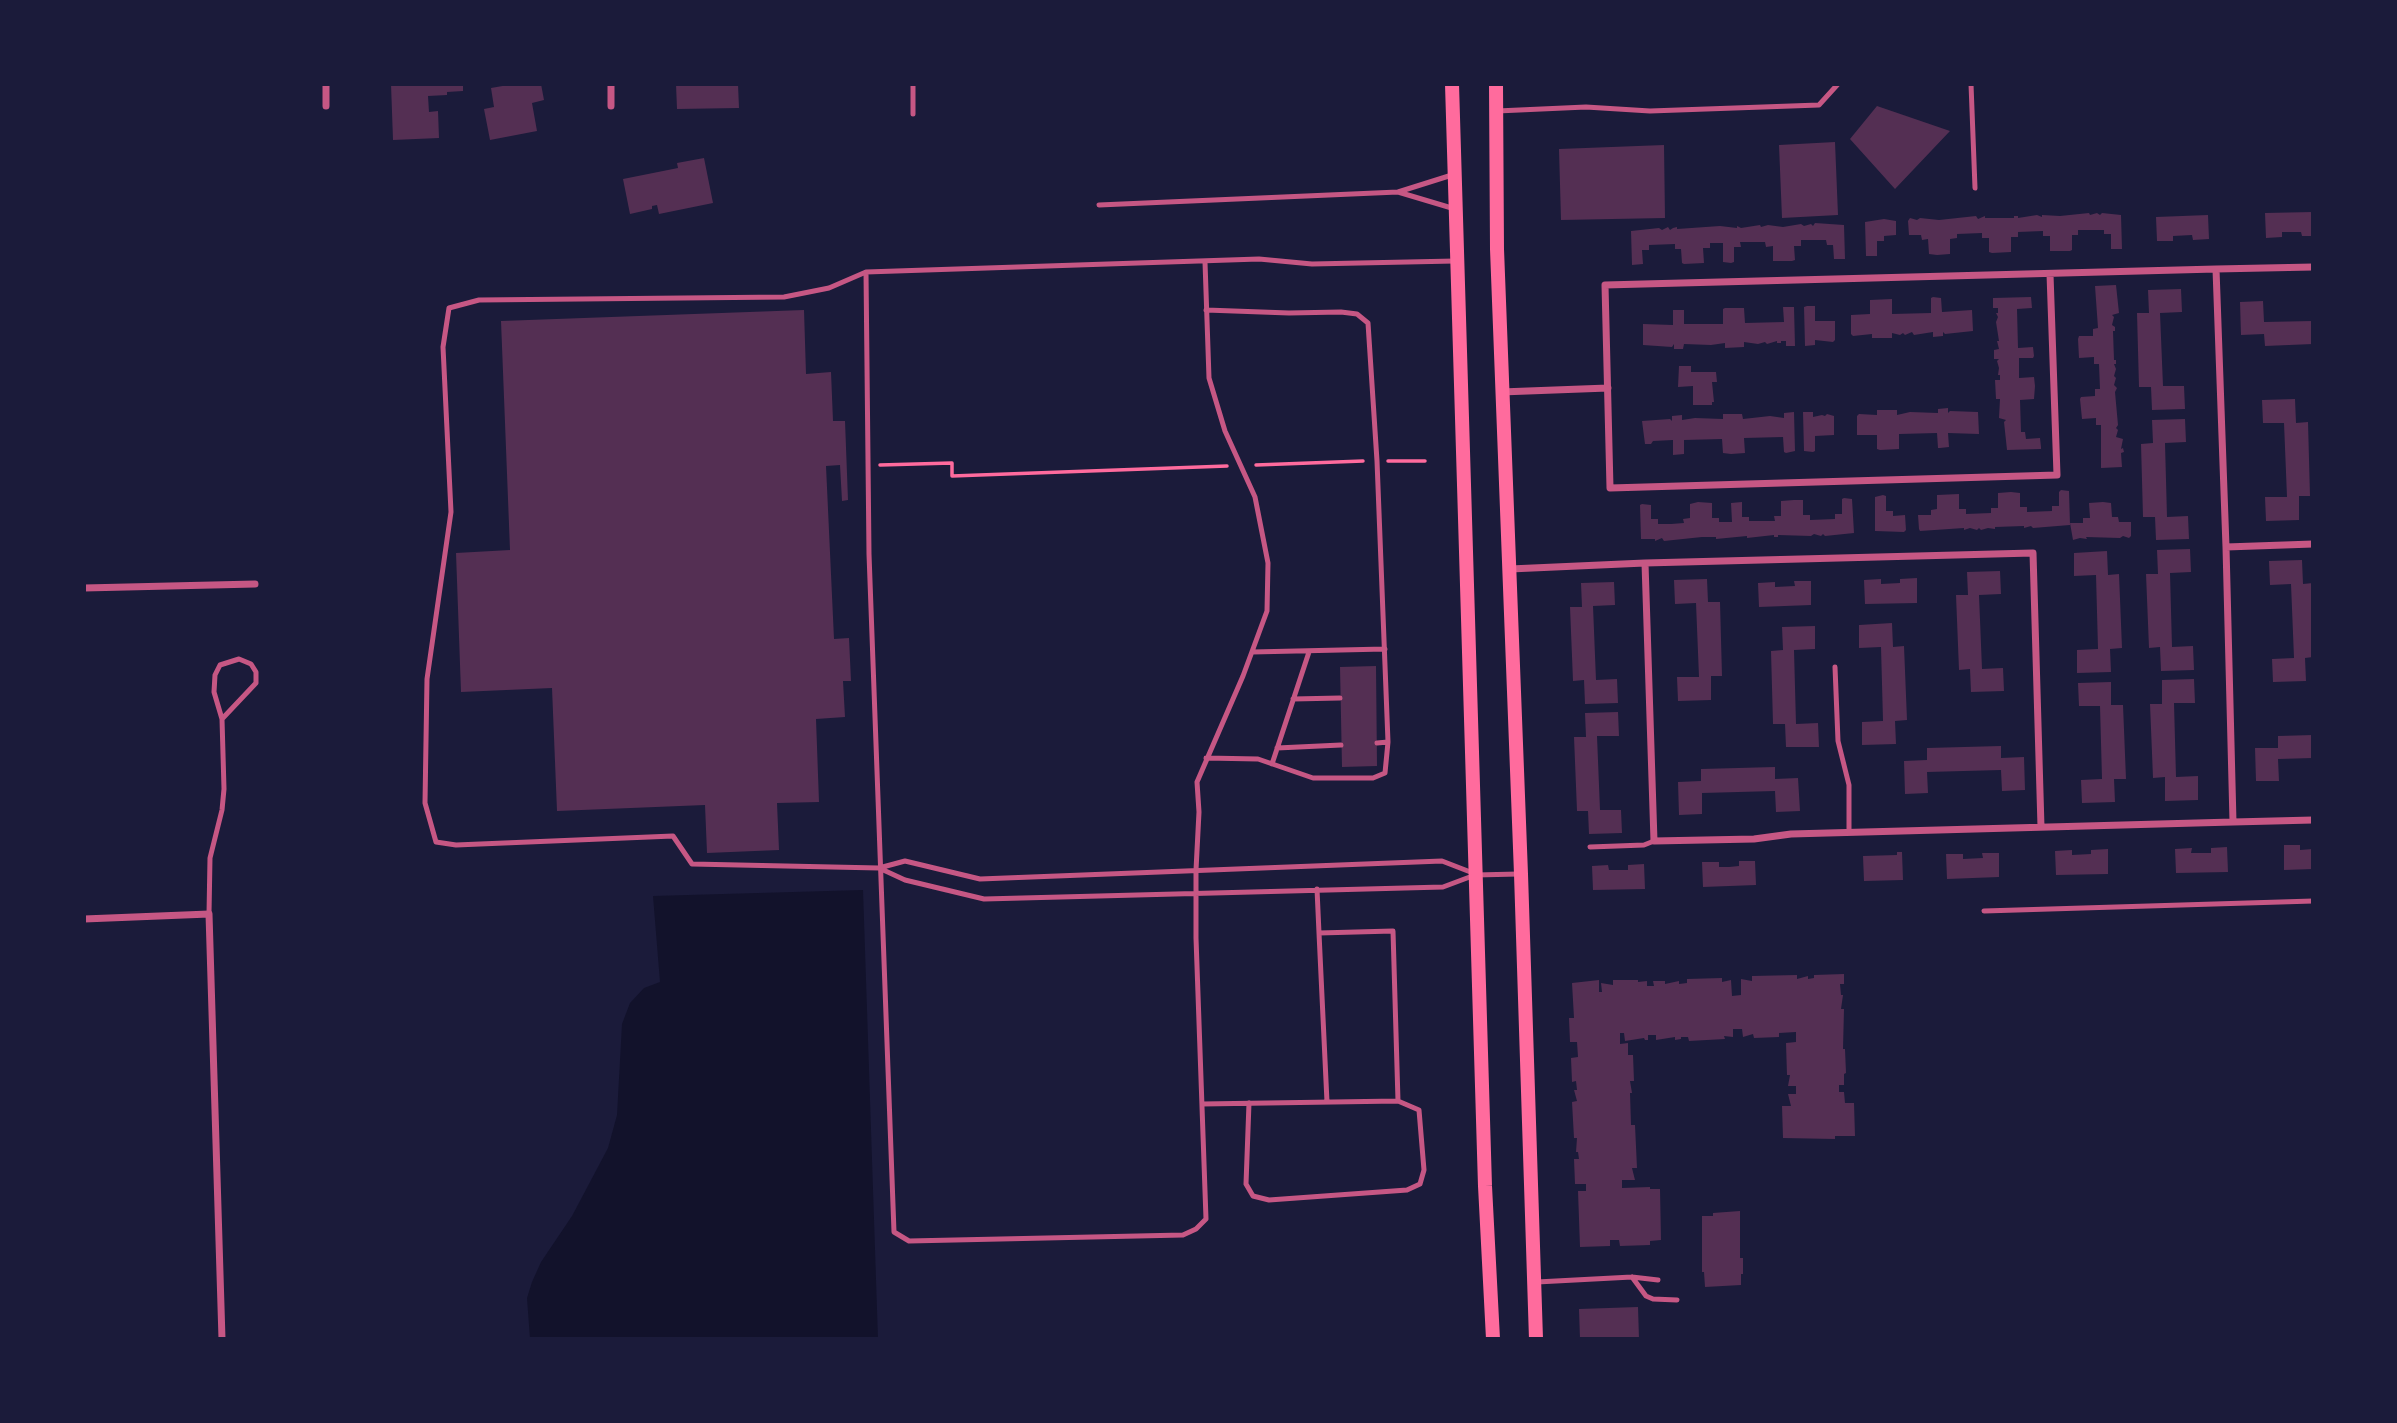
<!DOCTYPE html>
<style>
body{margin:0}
#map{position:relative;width:2397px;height:1423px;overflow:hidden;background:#1b1b3a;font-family:"Public Sans",sans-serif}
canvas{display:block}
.frame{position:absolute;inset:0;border:86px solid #1b1b3a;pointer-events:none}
</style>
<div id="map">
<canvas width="2397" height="1423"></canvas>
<div class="frame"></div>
</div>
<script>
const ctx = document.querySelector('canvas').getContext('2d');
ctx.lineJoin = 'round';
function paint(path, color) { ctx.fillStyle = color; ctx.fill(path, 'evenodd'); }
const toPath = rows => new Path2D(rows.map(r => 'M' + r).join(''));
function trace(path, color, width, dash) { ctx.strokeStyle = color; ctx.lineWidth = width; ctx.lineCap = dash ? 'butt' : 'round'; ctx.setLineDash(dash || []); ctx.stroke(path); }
paint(toPath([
 [863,890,878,1339,530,1339,527,1298,532,1282,541,1262,572,1216,608,1148,617,1115,622,1024,630,1003,644,988,660,982,653,896]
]), '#12122b');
paint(toPath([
 [391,84,463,84,463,91,447,92,447,95,428,96,429,112,438,111,439,138,393,140],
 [514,84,541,84,544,100,532,103,537,131,490,140,484,109,494,107,491,88],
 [676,84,738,84,739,108,677,109],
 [1877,106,1950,131,1895,189,1850,139],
 [1835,142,1838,215,1782,218,1779,145],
 [1664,145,1665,218,1561,220,1559,149],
 [704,158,713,203,659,214,657,205,652,206,652,209,630,214,623,179,678,168,677,163],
 [2313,212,2313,236,2302,236,2301,232,2282,232,2282,237,2266,238,2265,213],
 [2089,213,2090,215,2097,213,2100,215,2102,213,2121,215,2122,249,2111,249,2111,234,2104,234,2104,230,2078,230,2078,235,2072,235,2072,250,2070,251,2050,251,2050,236,2043,236,2043,231,2018,232,2018,237,2011,237,2011,252,1992,253,1989,252,1989,238,1982,238,1982,233,1957,234,1957,238,1950,239,1950,254,1937,255,1929,254,1928,239,1922,240,1921,235,1909,235,1908,221,1910,218,1917,220,1920,218,1939,220,1976,216,1978,219,1985,216,1985,218,2014,218,2014,216,2018,216,2018,218,2037,215,2042,217,2042,215,2060,216],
 [2208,215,2209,239,2193,240,2192,235,2173,236,2173,241,2157,241,2156,217],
 [1884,219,1896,221,1896,235,1884,236,1884,241,1877,241,1877,256,1866,256,1865,222],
 [1815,223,1844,225,1845,259,1834,259,1833,245,1827,245,1826,240,1801,240,1801,246,1794,246,1795,260,1792,261,1773,261,1773,246,1766,247,1765,242,1740,242,1741,247,1734,247,1734,262,1731,263,1723,262,1723,243,1710,243,1710,248,1703,248,1704,263,1684,264,1682,263,1681,249,1675,249,1675,244,1649,245,1649,250,1642,250,1643,264,1632,265,1631,231,1659,228,1662,230,1668,227,1670,230,1673,228,1677,227,1677,229,1720,226,1737,228,1737,226,1741,228,1760,225,1761,227,1768,225,1783,227,1801,224,1804,226,1811,224,1813,226],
 [2116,285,2119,313,2112,315,2114,317,2112,325,2115,327,2115,331,2113,331,2114,360,2116,360,2116,364,2114,364,2116,369,2114,376,2116,378,2114,385,2117,388,2115,392,2118,425,2116,428,2118,430,2116,437,2123,439,2121,449,2123,448,2124,452,2121,453,2122,467,2101,468,2101,425,2096,425,2096,418,2082,419,2080,399,2081,397,2095,396,2095,389,2100,389,2099,364,2094,364,2094,357,2079,358,2078,339,2079,336,2093,336,2093,329,2098,328,2095,286],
 [2181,289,2182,312,2160,313,2163,386,2184,386,2185,409,2152,410,2151,387,2139,387,2137,313,2149,313,2148,290],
 [1933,297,1941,298,1942,312,1972,310,1973,331,1945,334,1943,332,1943,336,1933,337,1933,332,1914,335,1912,332,1905,335,1903,333,1900,335,1892,333,1892,338,1872,338,1872,334,1853,336,1851,334,1851,315,1870,314,1870,300,1892,299,1892,314,1931,313,1931,298],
 [2031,297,2032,308,2017,309,2018,348,2033,347,2034,356,2033,358,2019,358,2019,378,2034,377,2035,386,2034,399,2020,400,2021,432,2025,432,2026,439,2040,438,2041,447,2041,449,2007,450,2004,422,2006,420,1999,418,2000,399,1996,399,1995,380,2000,380,2000,375,1998,375,1999,368,1997,361,1999,359,1994,359,1994,350,1999,349,1997,341,1999,341,1996,322,1998,317,1996,313,1998,313,1998,308,1993,308,1993,298],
 [2263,301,2264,322,2313,321,2313,344,2265,346,2264,334,2241,335,2240,302],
 [1807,306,1815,306,1815,321,1835,321,1835,340,1833,342,1815,340,1815,345,1805,346,1804,307],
 [1783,307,1794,307,1795,346,1786,346,1786,341,1781,341,1781,343,1777,343,1777,341,1767,344,1765,342,1758,344,1744,342,1744,347,1725,348,1725,343,1711,345,1684,344,1683,349,1674,349,1674,344,1672,347,1643,345,1643,324,1673,325,1673,310,1684,310,1684,324,1723,324,1723,309,1725,308,1744,308,1745,323,1784,322],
 [804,310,806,374,831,372,833,421,845,421,848,500,842,501,840,465,826,466,834,639,849,638,851,681,843,681,845,717,816,719,819,802,777,803,779,850,707,853,705,805,557,811,552,688,461,692,456,553,510,550,501,321],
 [1679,366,1691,366,1691,372,1716,372,1717,382,1712,382,1714,402,1712,402,1712,405,1693,405,1693,386,1678,387],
 [2295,399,2296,423,2308,422,2310,496,2299,496,2299,520,2266,521,2265,497,2287,497,2284,423,2263,423,2262,400],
 [1948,408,1948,413,1950,411,1978,412,1979,434,1948,433,1949,447,1940,448,1938,448,1937,433,1899,434,1899,449,1880,450,1877,449,1877,435,1857,435,1857,416,1859,414,1877,415,1877,410,1897,410,1897,415,1910,412,1938,413,1938,409],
 [1794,412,1795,451,1786,453,1784,452,1783,437,1744,438,1745,453,1731,454,1723,453,1722,439,1684,440,1684,454,1673,455,1673,440,1653,441,1651,444,1645,444,1642,421,1670,419,1672,421,1672,416,1682,415,1682,420,1695,418,1723,419,1723,414,1742,414,1743,419,1770,416,1784,418,1784,413],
 [1803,412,1813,412,1813,417,1822,415,1825,416,1827,414,1834,416,1834,435,1815,436,1815,451,1813,452,1804,451],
 [2185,419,2186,442,2165,443,2167,517,2188,516,2189,539,2156,540,2155,517,2143,517,2141,444,2153,443,2152,420],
 [2061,490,2069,491,2070,525,2033,528,2031,526,2024,528,2024,526,1995,527,1995,529,1988,528,1981,530,1979,528,1977,530,1970,528,1964,530,1964,528,1920,531,1919,529,1918,515,1931,515,1931,510,1937,509,1937,495,1959,494,1959,509,1966,509,1966,514,1991,513,1991,508,1998,508,1998,493,2011,492,2020,493,2020,507,2027,507,2027,512,2052,511,2052,506,2059,506,2059,492],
 [1883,495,1886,496,1886,511,1893,511,1893,516,1905,515,1906,530,1904,532,1875,531,1875,497],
 [1844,498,1852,499,1854,533,1825,536,1823,534,1821,536,1814,534,1811,536,1778,535,1778,537,1774,537,1774,535,1747,538,1747,536,1716,539,1716,537,1702,537,1664,541,1662,538,1655,541,1655,539,1641,539,1640,505,1642,504,1651,505,1651,519,1658,519,1658,524,1671,524,1684,523,1683,519,1690,518,1690,504,1698,502,1712,503,1712,518,1719,518,1719,522,1732,522,1731,503,1742,502,1742,517,1749,517,1749,521,1775,521,1774,516,1781,516,1781,501,1794,500,1803,500,1803,515,1810,515,1810,520,1835,519,1835,514,1842,514,1842,499],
 [2103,502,2111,503,2112,517,2118,517,2119,522,2131,522,2131,536,2129,538,2123,536,2120,538,2086,537,2087,539,2080,538,2073,540,2070,523,2083,523,2083,518,2090,518,2089,503],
 [2190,549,2191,572,2170,573,2172,647,2193,646,2194,670,2161,671,2160,647,2149,648,2146,574,2158,574,2157,550],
 [2107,551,2108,575,2119,574,2122,648,2110,649,2111,672,2077,673,2077,650,2098,649,2096,575,2074,576,2074,553],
 [2302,560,2303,584,2313,583,2313,657,2305,658,2306,681,2273,682,2272,659,2294,658,2291,584,2270,585,2269,561],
 [2000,571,2001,594,1979,595,1982,669,2003,668,2004,691,1971,692,1970,669,1959,670,1956,595,1968,595,1967,572],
 [1917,578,1917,603,1865,604,1864,580,1881,579,1881,584,1900,583,1900,579],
 [1707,579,1708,602,1720,602,1722,676,1711,676,1711,700,1678,701,1677,677,1699,677,1696,603,1675,604,1674,580],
 [1794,581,1811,581,1811,605,1759,607,1758,583,1775,582,1775,587,1795,586],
 [1614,582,1615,605,1593,606,1596,680,1617,679,1618,703,1585,704,1584,680,1573,681,1570,607,1582,607,1581,583],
 [1892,623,1893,647,1904,646,1907,720,1895,721,1896,744,1862,745,1862,722,1883,721,1881,647,1859,648,1859,625],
 [1815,626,1815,649,1794,650,1796,724,1818,723,1819,747,1786,747,1785,724,1773,724,1771,651,1783,650,1782,627],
 [1376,666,1377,766,1342,767,1340,667],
 [2194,679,2195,703,2174,703,2176,777,2198,776,2198,800,2165,801,2165,777,2153,778,2150,704,2162,704,2162,680],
 [2111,682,2111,705,2123,705,2126,779,2114,779,2115,802,2082,803,2081,780,2102,779,2100,706,2079,706,2078,683],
 [1618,712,1619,736,1597,736,1600,810,1621,810,1622,833,1589,834,1588,811,1577,811,1574,737,1586,737,1585,713],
 [2313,735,2313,758,2278,759,2279,781,2256,781,2255,748,2278,748,2278,736],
 [2001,746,2001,758,2024,757,2025,790,2002,791,2001,770,1927,772,1928,793,1905,794,1904,761,1927,760,1927,748],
 [1775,767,1775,779,1798,778,1800,811,1776,812,1775,791,1702,793,1702,814,1679,815,1678,782,1701,781,1701,769],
 [2284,845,2300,845,2300,850,2313,849,2313,869,2284,870],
 [2227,847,2228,872,2176,873,2175,849,2192,848,2191,853,2211,853,2211,848],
 [2108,849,2108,874,2056,875,2055,851,2072,850,2072,855,2091,854,2091,850],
 [1897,852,1902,852,1903,880,1864,881,1863,856,1897,855],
 [1982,853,1999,853,1999,877,1947,879,1946,854,1963,854,1963,859,1983,858],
 [1739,861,1755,861,1756,885,1703,887,1702,862,1719,862,1719,867,1729,867,1739,866],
 [1644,864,1645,889,1593,890,1592,866,1608,865,1609,870,1628,870,1628,865],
 [1844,974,1844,984,1840,984,1841,995,1843,995,1841,1009,1844,1009,1843,1049,1845,1049,1846,1073,1844,1074,1844,1085,1839,1085,1839,1092,1844,1092,1845,1103,1854,1103,1855,1136,1835,1136,1835,1139,1783,1138,1782,1106,1791,1106,1788,1094,1796,1094,1796,1086,1788,1086,1790,1075,1787,1075,1786,1043,1796,1042,1796,1032,1779,1033,1779,1037,1754,1038,1753,1034,1743,1037,1742,1029,1733,1029,1733,1037,1724,1036,1725,1039,1689,1041,1688,1037,1681,1037,1681,1039,1675,1040,1675,1037,1656,1040,1656,1035,1648,1035,1648,1040,1645,1040,1644,1038,1625,1041,1624,1033,1620,1033,1620,1044,1628,1043,1628,1055,1633,1055,1634,1081,1630,1081,1632,1093,1630,1093,1631,1125,1635,1125,1637,1168,1632,1168,1635,1180,1622,1180,1622,1188,1650,1187,1650,1189,1660,1189,1661,1240,1650,1241,1650,1245,1620,1246,1619,1240,1610,1240,1610,1246,1580,1247,1578,1191,1586,1191,1586,1184,1575,1184,1574,1159,1579,1159,1578,1152,1576,1152,1577,1138,1574,1138,1572,1102,1577,1101,1574,1090,1577,1090,1576,1081,1572,1082,1571,1058,1578,1057,1577,1042,1570,1042,1569,1018,1574,1018,1572,983,1599,980,1599,992,1602,992,1601,983,1613,985,1613,980,1638,980,1638,982,1647,981,1647,986,1654,986,1653,981,1665,981,1665,984,1679,981,1679,984,1687,983,1687,979,1722,978,1722,982,1731,980,1732,996,1741,995,1741,979,1752,981,1752,976,1797,975,1797,979,1808,976,1808,979,1814,978,1814,975],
 [1740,1211,1740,1258,1743,1258,1743,1274,1741,1274,1741,1285,1705,1287,1704,1272,1702,1272,1702,1216,1713,1216,1713,1213],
 [1638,1307,1639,1339,1580,1339,1579,1309]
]), '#542f53');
trace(toPath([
 [1388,461,1425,461],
 [880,465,952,463,952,476,1227,466],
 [1256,465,1363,461]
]), '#ff6b9d', 3.5);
trace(toPath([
 [913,84,913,114],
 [1971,84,1975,188],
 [1497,111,1586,107,1650,111,1819,105,1838,84],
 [1398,192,1455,209],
 [1099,205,1398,192,1452,175],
 [1455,261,1312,264,1259,259,866,272,829,288,784,297,479,300,449,308,443,347,451,512,427,679,425,803,436,842,456,845,673,836,692,864,879,868,905,861,980,879,1442,861,1473,873],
 [866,272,869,554,894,1232,909,1241,1183,1235,1196,1229,1206,1219,1196,938,1196,870,1199,812,1197,782,1243,676,1267,611,1268,563,1255,497,1225,431,1209,378,1205,262],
 [1206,310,1289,313,1341,312,1357,314,1368,323,1377,461,1388,742,1385,773,1373,778,1313,778,1258,759,1206,758],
 [1252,652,1385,649],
 [1835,667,1838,741,1849,785,1849,832],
 [1293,699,1340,698],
 [1377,743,1388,742],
 [1277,748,1341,745],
 [1272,764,1309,652],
 [1590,847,1644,845,1654,841],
 [879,868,905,880,984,899,1443,887,1475,875,1519,874],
 [1984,911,2313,901],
 [209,914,210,858,222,810,224,789,222,719,214,692,215,675,220,665,239,659,251,664,256,672,256,683,222,719],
 [1319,933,1327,1102],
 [1249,1103,1246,1184,1253,1196,1269,1200,1407,1190,1420,1184,1424,1170,1419,1110,1398,1101],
 [1202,1104,1398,1101,1393,931,1319,933,1317,889],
 [1632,1277,1646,1296,1653,1299,1677,1300],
 [1537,1282,1632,1277,1658,1280]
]), '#c65784', 5);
trace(toPath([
 [326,84,326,106],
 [611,84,611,106],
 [2216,269,2313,267],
 [2050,274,2057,475,1610,488,1605,285,2216,269,2226,547,2313,544],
 [1501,392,1608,388],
 [1645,563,1654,841,1754,839,1791,834,2233,822,2226,547],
 [1510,569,1645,563,2033,553,2041,827],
 [84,588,255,584],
 [2233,822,2313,820],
 [84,919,209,914,222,1339]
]), '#c65784', 7);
trace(toPath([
 [1452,84,1485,1186,1493,1339],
 [1496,84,1497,249,1521,874,1536,1339]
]), '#ff6b9d', 14);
</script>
